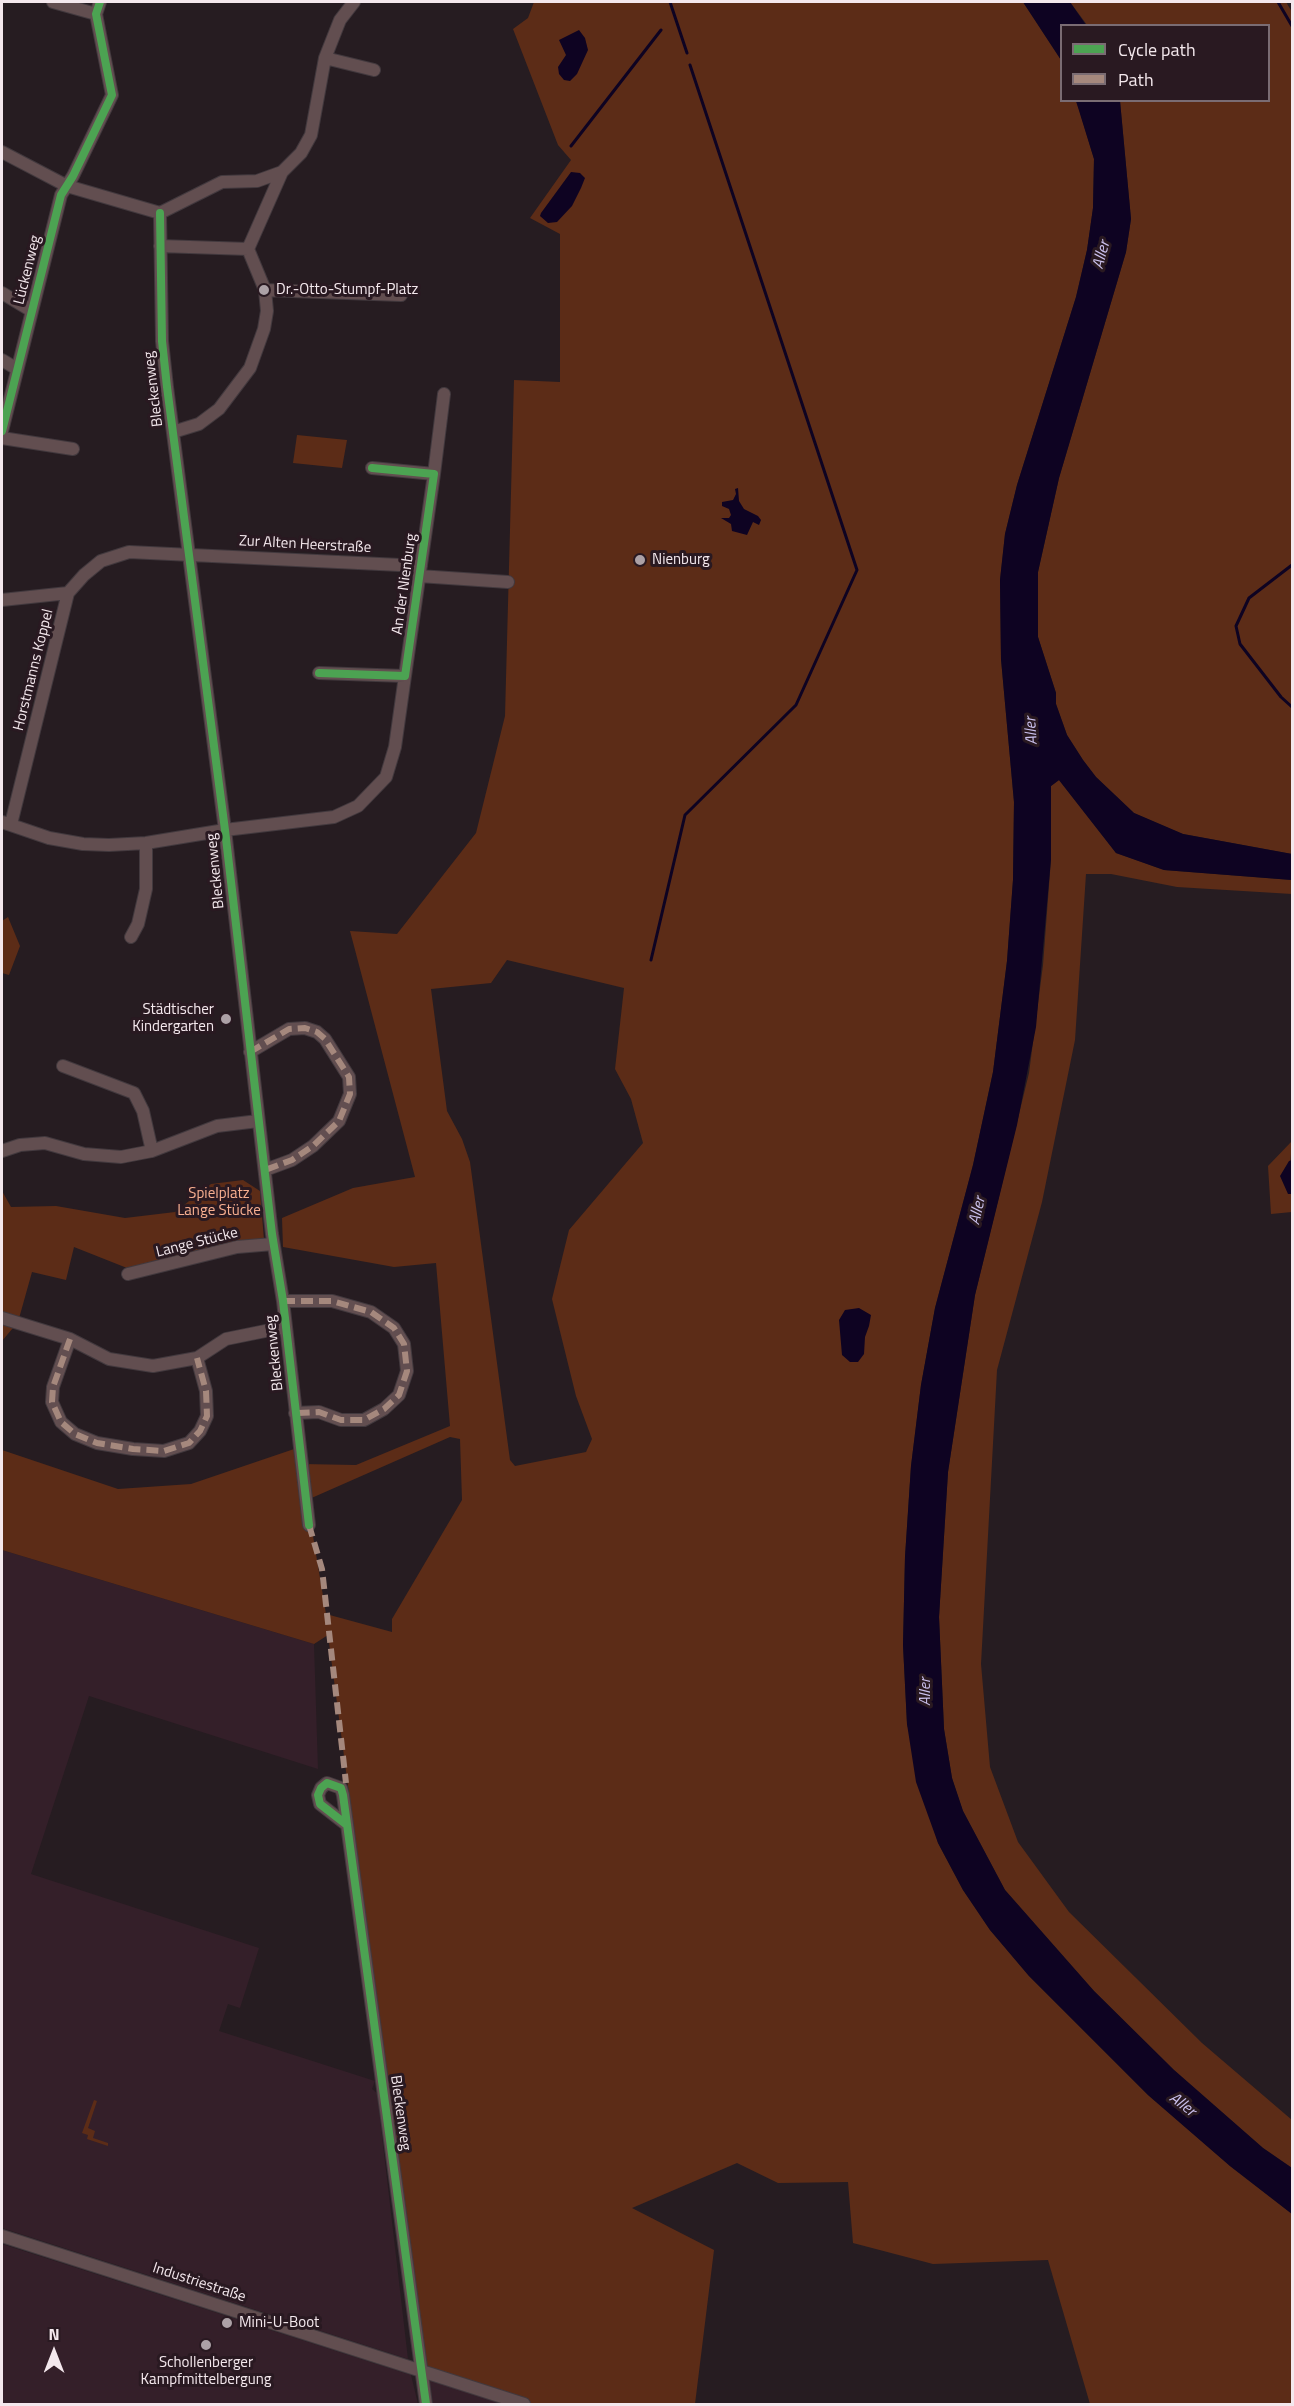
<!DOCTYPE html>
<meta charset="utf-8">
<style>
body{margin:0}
#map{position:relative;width:1294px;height:2406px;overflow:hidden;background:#261c21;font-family:"Titillium Web",sans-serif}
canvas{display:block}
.frame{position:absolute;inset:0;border:3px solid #f4e8ed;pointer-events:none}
.legend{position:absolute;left:1060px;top:24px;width:210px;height:78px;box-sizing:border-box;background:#291921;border:2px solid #7a6c73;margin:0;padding:8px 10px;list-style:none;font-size:18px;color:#f4e8ed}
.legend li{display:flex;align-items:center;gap:12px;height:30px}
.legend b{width:30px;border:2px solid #7a6c73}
.north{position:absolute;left:24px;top:2322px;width:60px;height:60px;-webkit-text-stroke:4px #291921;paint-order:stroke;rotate:0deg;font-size:16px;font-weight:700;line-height:24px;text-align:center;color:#f4e8ed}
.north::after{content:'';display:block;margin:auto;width:21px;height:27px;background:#f4e8ed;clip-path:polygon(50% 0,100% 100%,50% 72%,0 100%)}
</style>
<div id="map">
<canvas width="1294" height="2406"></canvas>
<div class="frame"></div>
<ul class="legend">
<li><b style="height:8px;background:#4ca352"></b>Cycle path</li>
<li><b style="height:8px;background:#a5887d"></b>Path</li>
</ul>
<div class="north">N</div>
</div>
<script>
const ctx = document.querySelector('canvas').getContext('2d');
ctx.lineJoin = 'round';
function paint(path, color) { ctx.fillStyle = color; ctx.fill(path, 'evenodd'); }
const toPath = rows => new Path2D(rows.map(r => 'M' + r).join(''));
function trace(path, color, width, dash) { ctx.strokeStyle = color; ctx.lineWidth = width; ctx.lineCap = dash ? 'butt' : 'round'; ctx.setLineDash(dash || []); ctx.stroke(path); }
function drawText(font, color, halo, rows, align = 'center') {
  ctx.font = font + ' "Titillium Web",sans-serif'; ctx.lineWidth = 6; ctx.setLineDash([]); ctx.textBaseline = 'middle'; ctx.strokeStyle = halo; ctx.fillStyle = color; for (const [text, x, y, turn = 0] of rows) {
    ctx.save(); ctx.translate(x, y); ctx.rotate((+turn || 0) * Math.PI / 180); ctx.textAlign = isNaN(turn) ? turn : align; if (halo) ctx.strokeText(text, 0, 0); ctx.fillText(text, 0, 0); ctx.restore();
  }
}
paint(toPath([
 [2,1550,314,1644,318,1769,89,1696,31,1874,259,1948,240,2008,228,2004,219,2031,375,2081,372,2089,377,2093,408,2359,2,2228],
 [2,2244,411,2375,418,2404,2,2404],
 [429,2378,508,2404,433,2404]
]), '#341f29');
paint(toPath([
 [534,2,1023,2,1061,60,1062,100,1076,101,1079,109,1094,159,1093,208,1087,250,1076,297,1017,485,1005,534,1000,580,1001,659,1014,802,1013,880,1007,961,993,1072,973,1165,935,1308,921,1385,911,1466,905,1557,903,1645,907,1724,938,1843,963,1890,990,1930,1029,1976,1148,2095,1230,2166,1292,2214,1292,2404,1090,2404,1048,2260,933,2264,853,2243,848,2182,778,2183,737,2163,632,2208,714,2250,695,2404,532,2404,425,2369,328,1635,314,1644,2,1550,2,1450,118,1489,191,1484,300,1447,302,1464,356,1465,450,1426,436,1263,394,1267,283,1247,282,1218,353,1188,415,1177,350,931,397,934,476,833,505,716,514,380,560,382,560,234,530,218,571,160,558,145,513,29,528,18],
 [507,960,624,988,615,1069,631,1099,643,1143,569,1230,552,1299,576,1396,592,1439,586,1452,515,1466,510,1460,470,1162,462,1139,447,1111,431,989,491,983],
 [450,1437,460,1439,462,1500,392,1619,392,1632,326,1614,307,1500],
 [1070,2,1286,2,1292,12,1292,854,1183,834,1134,813,1096,777,1083,760,1067,735,1056,704,1056,693,1038,637,1038,572,1059,478,1126,252,1131,219,1120,101,1268,100,1268,26,1087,25],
 [297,435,347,440,342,468,293,463],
 [1059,780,1116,853,1164,870,1292,880,1292,894,1177,887,1111,874,1086,874,1075,1040,1042,1202,997,1370,981,1664,990,1767,1018,1842,1069,1912,1202,2043,1292,2120,1292,2168,1263,2148,1174,2070,1094,1991,1005,1890,963,1811,952,1778,944,1729,939,1617,948,1472,975,1295,1029,1073,1043,965,1051,859,1051,786],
 [8,917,20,946,9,975,2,973,2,921],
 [1292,1141,1288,1193,1292,1194,1292,1212,1271,1214,1268,1166],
 [243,1180,260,1191,264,1240,159,1267,127,1268,74,1247,66,1280,32,1272,18,1322,2,1341,2,1191,11,1207,56,1206,125,1218,175,1212,211,1184],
 [94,2100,97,2101,88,2128,95,2131,93,2138,108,2143,108,2146,87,2139,88,2135,82,2133]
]), '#5c2c17');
paint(toPath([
 [1023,2,1070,2,1086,25,1062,26,1061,60],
 [579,30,585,38,588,50,577,74,570,81,564,80,559,74,558,67,566,55,559,40],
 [1076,101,1120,101,1131,219,1126,252,1059,478,1038,572,1038,637,1056,693,1056,704,1067,735,1083,760,1096,777,1134,813,1183,834,1292,854,1292,880,1164,870,1116,853,1059,780,1051,786,1051,859,1036,1027,1017,1125,975,1295,948,1472,939,1617,944,1729,952,1778,963,1811,1005,1890,1094,1991,1174,2070,1263,2148,1292,2168,1292,2214,1230,2166,1148,2095,1029,1976,990,1930,963,1890,938,1843,916,1782,907,1724,903,1645,905,1557,911,1466,921,1385,935,1308,973,1165,993,1072,1007,961,1013,880,1014,802,1001,659,1000,580,1005,534,1017,485,1076,297,1087,250,1093,208,1094,159],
 [571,172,580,173,585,178,581,188,572,206,557,222,548,223,540,216,541,213],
 [738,488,739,501,744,509,758,516,761,520,759,525,753,522,747,535,732,531,731,524,721,518,729,518,731,515,729,509,722,506,722,502,733,500,736,494,735,489],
 [1292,1160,1292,1194,1288,1194,1280,1176,1289,1161],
 [859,1308,871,1315,869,1326,865,1337,864,1354,858,1362,850,1362,842,1355,839,1320,845,1310]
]), '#0e0322');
trace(toPath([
 [670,2,687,53],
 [1278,2,1292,26],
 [571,146,661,30],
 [1292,565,1249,598,1236,626,1240,644,1281,697,1292,707],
 [651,960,685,815,796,705,857,570,690,65]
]), '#0e0322', 3);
const street = toPath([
 [53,2,96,14],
 [325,58,374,70],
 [2,152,67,186,160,213],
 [160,213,162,341,167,387,225,830,272,1234,283,1301,309,1525],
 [160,213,222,182,257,181,282,172],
 [160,246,248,249,282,172,301,153,311,135,325,58,340,20,354,2],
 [265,290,401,295],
 [2,293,32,311],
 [2,360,17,369],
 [2,431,61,195,73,176,112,95,96,14,100,2],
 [173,432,199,424,219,409,250,368,264,329,267,311,265,290,248,249],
 [2,438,73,449],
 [434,474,444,394],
 [419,576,508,582],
 [2,600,68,593],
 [319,673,405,676,434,474,372,468],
 [2,822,49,838,83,844,109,845,146,843,225,830,334,817,358,806,386,777,395,747,405,676],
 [11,824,68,593,84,575,101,561,129,552,421,566],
 [131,937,138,924,146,889,146,843],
 [250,1052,289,1029,305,1028,317,1032,325,1039,349,1077,350,1094,339,1121,313,1146,292,1160,265,1170],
 [63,1066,134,1093,143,1111,152,1151],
 [2,1151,20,1145,45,1143,84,1154,121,1157,152,1151,217,1126,258,1121],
 [128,1274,237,1247,273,1244],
 [283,1301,332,1301,371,1312,394,1328,404,1344,407,1371,399,1395,384,1409,364,1420,341,1420,319,1412,295,1413],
 [2,1318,70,1339,109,1359,153,1366,197,1358,226,1339,285,1327],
 [70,1339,53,1387,52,1402,61,1422,75,1434,97,1443,133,1449,164,1451,189,1443,200,1431,207,1416,206,1391,197,1358],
 [347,1825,320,1804,318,1795,321,1788,327,1783,341,1788,343,1795,426,2404],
 [2,2236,524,2404]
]);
trace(street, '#42393e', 14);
trace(street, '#624e50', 12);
trace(toPath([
 [250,1052,289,1029,305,1028,317,1032,325,1039,349,1077,350,1094,339,1121,313,1146,292,1160,265,1170],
 [283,1301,332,1301,371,1312,394,1328,404,1344,407,1371,399,1395,384,1409,364,1420,341,1420,319,1412,295,1413],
 [70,1339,53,1387,52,1402,61,1422,75,1434,97,1443,133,1449,164,1451,189,1443,200,1431,207,1416,206,1391,197,1358],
 [309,1525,322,1569,346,1783]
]), '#a5887d', 6, [12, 6]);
trace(toPath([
 [160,213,162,341,167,387,225,830,272,1234,283,1301,309,1525],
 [2,431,61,195,73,176,112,95,96,14,100,2],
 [319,673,405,676,434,474,372,468],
 [347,1825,320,1804,318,1795,321,1788,327,1783,341,1788,343,1795,426,2404]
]), '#4ca352', 8);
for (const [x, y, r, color] of [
 [264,290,6,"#aca1a6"],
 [640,560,6,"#aca1a6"],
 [226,1019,6,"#aca1a6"],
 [227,2323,6,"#aca1a6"],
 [206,2345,6,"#aca1a6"]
]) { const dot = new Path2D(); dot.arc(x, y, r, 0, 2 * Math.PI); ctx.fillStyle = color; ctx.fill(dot); trace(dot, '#291921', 2); }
drawText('15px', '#f4e8ed', '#291921', [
 ["Lückenweg",28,270,-76],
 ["Bleckenweg",154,389,-97],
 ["Zur Alten Heerstraße",305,545,3],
 ["An der Nienburg",405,584,-82],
 ["Horstmanns Koppel",34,670,-76],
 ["Bleckenweg",216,871,-96],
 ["Lange Stücke",197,1243,-14],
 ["Bleckenweg",275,1353,-96],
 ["Bleckenweg",400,2113,82],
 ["Industriestraße",199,2283,18]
]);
drawText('15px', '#f4e8ed', '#291921', [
 ["Dr.-Otto-Stumpf-Platz",276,290],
 ["Nienburg",652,560],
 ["Städtischer",214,1010,"right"],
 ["Kindergarten",214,1027,"right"],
 ["Mini-U-Boot",239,2323],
 ["Schollenberger",206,2363,"center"],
 ["Kampfmittelbergung",206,2380,"center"]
], 'left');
drawText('15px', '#f8af90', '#291921', [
 ["Spielplatz",219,1194],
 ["Lange Stücke",219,1211]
]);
drawText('italic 16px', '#cbc1ee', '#291921', [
 ["Aller",1102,255,-75],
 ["Aller",1032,731,-93],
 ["Aller",978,1211,-77],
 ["Aller",926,1692,-90],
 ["Aller",1182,2105,38]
]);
</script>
